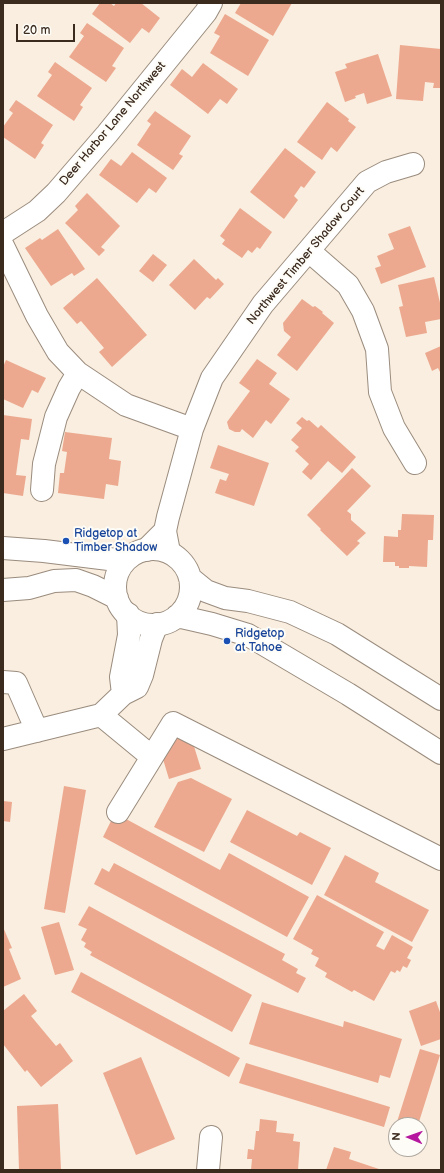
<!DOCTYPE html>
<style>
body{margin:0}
#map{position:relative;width:444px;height:1173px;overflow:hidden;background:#f9eedf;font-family:"Balsamiq Sans",sans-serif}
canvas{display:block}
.frame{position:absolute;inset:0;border:4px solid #3b2a1e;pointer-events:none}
.north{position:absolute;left:388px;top:1117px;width:40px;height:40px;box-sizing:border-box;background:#fdfcf7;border:1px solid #afa8a0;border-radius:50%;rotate:272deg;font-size:11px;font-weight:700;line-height:16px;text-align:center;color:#3b2a1e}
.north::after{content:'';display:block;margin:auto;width:14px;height:18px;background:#b5179e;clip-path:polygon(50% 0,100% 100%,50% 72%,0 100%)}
.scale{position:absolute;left:16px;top:24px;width:59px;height:18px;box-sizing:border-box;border:2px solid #3b2a1e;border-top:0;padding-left:5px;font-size:12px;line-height:14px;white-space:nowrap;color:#3b2a1e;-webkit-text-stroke:3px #fdfcf7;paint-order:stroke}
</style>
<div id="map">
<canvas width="444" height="1173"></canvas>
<div class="frame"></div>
<div class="north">N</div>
<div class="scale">20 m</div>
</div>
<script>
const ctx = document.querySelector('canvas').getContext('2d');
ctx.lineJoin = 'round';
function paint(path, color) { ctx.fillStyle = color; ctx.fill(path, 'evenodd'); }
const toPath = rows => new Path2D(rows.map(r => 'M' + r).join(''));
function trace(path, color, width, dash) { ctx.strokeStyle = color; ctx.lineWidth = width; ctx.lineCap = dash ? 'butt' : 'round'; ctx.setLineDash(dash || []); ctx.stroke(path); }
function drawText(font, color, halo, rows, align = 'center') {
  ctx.font = font + ' "Balsamiq Sans",sans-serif'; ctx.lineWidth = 4; ctx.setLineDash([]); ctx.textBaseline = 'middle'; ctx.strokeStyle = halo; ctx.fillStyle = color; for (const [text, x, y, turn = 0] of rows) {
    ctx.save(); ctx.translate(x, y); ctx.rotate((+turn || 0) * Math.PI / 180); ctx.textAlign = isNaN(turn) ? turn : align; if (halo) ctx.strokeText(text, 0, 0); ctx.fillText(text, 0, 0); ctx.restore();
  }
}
paint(toPath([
 [100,3,110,3,114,6,116,3,141,3,160,18,149,33,142,28,130,43,92,14],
 [241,3,292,3,273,36,235,13],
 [225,14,269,40,248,76,210,53,220,36,214,33],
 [87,23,124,48,112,66,116,68,106,82,69,57,84,36,80,33],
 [400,45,441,49,441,88,433,88,434,83,425,82,423,101,396,99],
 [378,54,392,96,367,104,364,93,355,96,356,98,345,102,335,72,347,68,345,64],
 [55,62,92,88,80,105,83,107,74,121,37,96,52,75,48,72],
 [203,63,238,89,227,104,220,99,208,114,170,85,182,69,192,77],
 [16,100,53,125,41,143,44,145,35,159,3,137,3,127,13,113,9,110],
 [327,102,349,119,348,121,356,127,337,152,331,147,322,160,297,142],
 [155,111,191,136,179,154,183,156,173,170,137,145,151,124,147,121],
 [285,148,316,172,304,188,301,186,294,196,298,200,284,219,250,192],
 [132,152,167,178,156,193,149,188,137,203,99,175,111,159,121,166],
 [87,193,120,226,101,247,105,250,99,256,65,223,78,210,75,206],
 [240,208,272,232,260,249,257,247,252,253,248,250,242,258,222,244,225,240,220,236],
 [410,226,426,267,381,284,375,268,381,266,377,256,394,249,388,234],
 [58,229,85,269,74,276,72,273,51,286,25,248,40,238,42,240],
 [153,254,167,265,153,282,139,271],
 [194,259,216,280,218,278,224,284,210,299,207,297,195,310,169,285],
 [434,277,441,307,441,319,425,322,427,333,406,337,399,307,403,306,398,285],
 [97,278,147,335,112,367,99,352,104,348,81,321,77,324,63,308],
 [302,299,313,307,315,306,323,312,322,313,334,323,297,371,277,355,291,337,284,331,283,323],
 [441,346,441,374,438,368,432,371,425,353],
 [257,359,277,373,269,384,290,399,271,424,266,420,253,438,242,429,240,432,235,432,229,429,227,422,250,391,239,383],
 [6,360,46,378,38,393,32,390,23,408,3,399,3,367],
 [3,415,32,419,29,440,21,439,16,475,26,476,23,496,3,493],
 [302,417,307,421,309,420,318,428,321,425,356,457,342,473,328,461,311,480,302,472,309,464,295,451,299,447,291,440,302,428,296,423],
 [65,432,112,438,109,459,121,461,118,486,106,484,104,499,58,493,60,473,64,473,67,452,62,451],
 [218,445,269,463,254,506,215,493,220,479,226,481,229,474,210,468],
 [352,468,371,486,347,511,351,514,351,520,366,533,357,541,360,543,347,556,320,530,321,529,307,515],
 [402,514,434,515,433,540,428,540,427,567,409,566,409,568,399,568,399,566,395,566,395,562,383,562,384,536,398,537,398,530,401,530],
 [188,727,201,769,169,779,156,736],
 [191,778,232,799,204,852,154,827,178,782],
 [64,786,86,790,65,913,44,909],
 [3,801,12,802,10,822,3,821],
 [247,810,297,836,300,832,331,848,312,885,230,842],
 [115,813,220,870,229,853,309,897,287,937,103,837],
 [345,855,379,873,375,882,429,910,412,942,324,895],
 [114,863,285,954,282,960,298,969,296,973,306,978,298,993,94,884,102,868,109,872],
 [317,895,384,932,376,946,384,950,392,935,413,947,407,958,411,960,407,968,403,966,400,972,397,970,395,973,391,971,374,1001,354,990,352,992,325,977,327,973,315,966,319,958,311,954,313,950,293,939],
 [89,906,252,995,232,1032,90,955,92,952,84,947,86,943,81,940,87,929,78,925],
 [59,922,74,970,55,975,41,927],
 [3,927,12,948,9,949,21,979,3,987],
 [81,972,240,1058,229,1077,71,992],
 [24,994,37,1011,31,1016,56,1046,60,1043,73,1061,41,1087,27,1070,25,1072,3,1044,3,1037,4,1036,3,1035,3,1011],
 [436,1001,441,1015,441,1039,421,1046,409,1011],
 [262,1002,343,1027,344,1021,402,1039,390,1078,380,1075,378,1083,249,1044],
 [420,1049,440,1055,418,1125,396,1125],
 [141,1057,175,1139,136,1155,103,1073],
 [246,1063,390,1107,384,1127,239,1083],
 [58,1104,61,1170,19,1170,17,1106],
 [260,1119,277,1121,276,1132,294,1134,293,1141,300,1142,298,1170,251,1170,252,1159,247,1159,248,1149,254,1150,256,1131,259,1131],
 [334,1147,351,1152,349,1159,382,1170,326,1170]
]), '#eca98f');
const minor = toPath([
 [3,233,37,211,56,193,107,134,206,12,211,3],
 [3,246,37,316,58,352,78,373,126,405,192,429],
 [309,251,348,285,363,311,377,349,380,392,394,428,415,463],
 [42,490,44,464,56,417,69,388,78,373],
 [146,550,165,531],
 [169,552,165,531,168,517,192,429,212,378,263,304,367,182,386,172,413,164],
 [3,682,16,683,37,731],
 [123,694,121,677,129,635,128,614],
 [101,715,152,757],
 [3,739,101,715,123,694,137,687,142,675,151,639,157,624],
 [118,812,173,723,441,859],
 [208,1170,211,1137]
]);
const major = toPath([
 [3,548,44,551,125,561],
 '115 587a38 38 0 1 1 76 0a38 38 0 1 1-76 0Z',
 [190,578,206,591,225,598,248,601,290,612,337,634,441,699],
 [3,590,29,588,54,581,76,580,93,586,117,598],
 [177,616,212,624,248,635,348,694,441,753]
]);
trace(minor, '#9a8c7e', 24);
trace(major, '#9a8c7e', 24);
trace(minor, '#fff', 22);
trace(major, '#fff', 22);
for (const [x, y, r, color] of [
 [66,541,4,"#1a4fb4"],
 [227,641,4,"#1a4fb4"]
]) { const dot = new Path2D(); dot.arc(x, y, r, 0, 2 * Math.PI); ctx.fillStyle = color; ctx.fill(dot); trace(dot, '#fdfcf7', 1.5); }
drawText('12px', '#3b2a1e', '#fdfcf7', [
 ["Deer Harbor Lane Northwest",113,124,-50],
 ["Northwest Timber Shadow Court",306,256,-50]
]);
drawText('12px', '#164399', '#fdfcf7', [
 ["Ridgetop at",74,534],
 ["Timber Shadow",74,548],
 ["Ridgetop",235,634],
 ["at Tahoe",235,648]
], 'left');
</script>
